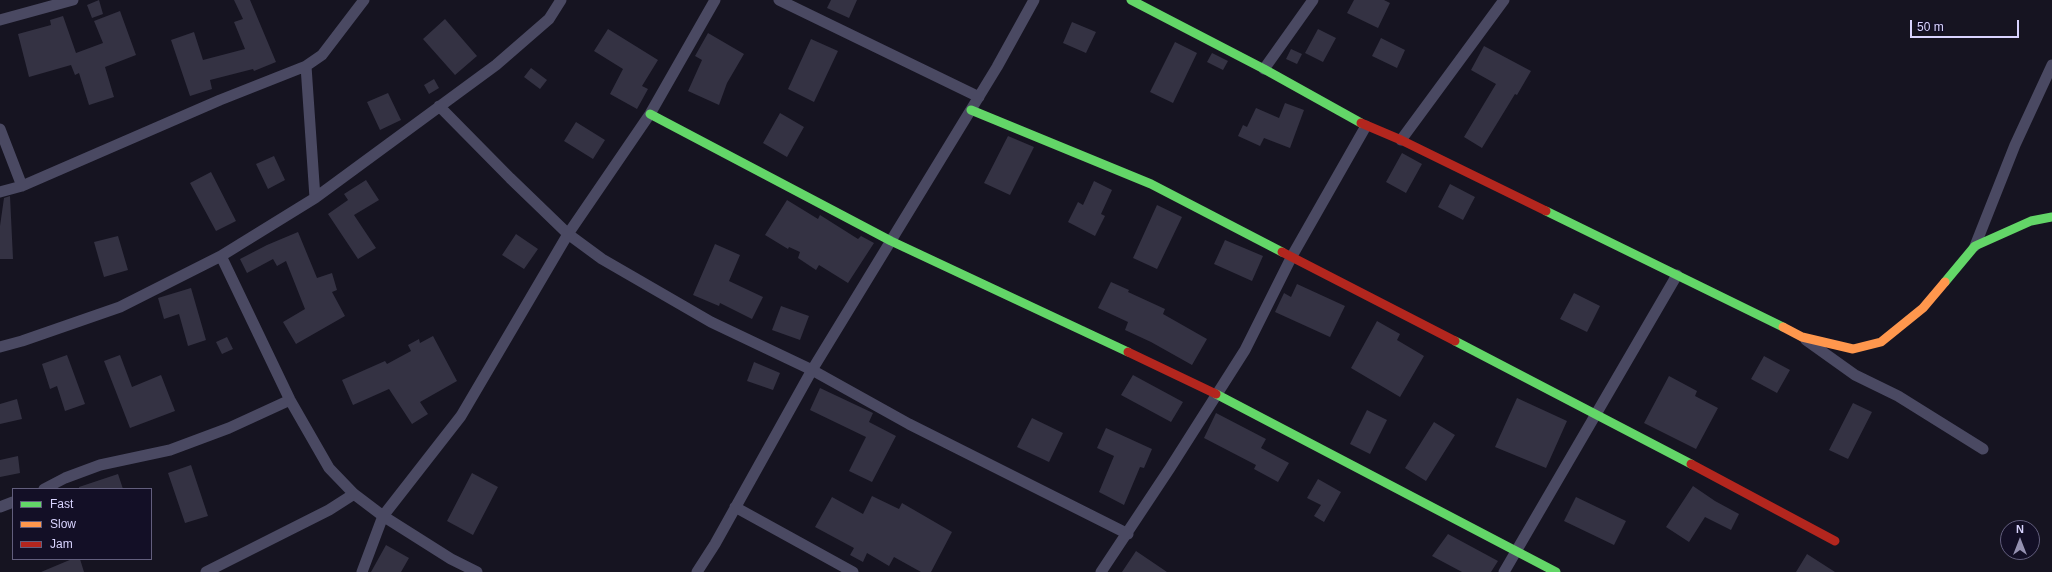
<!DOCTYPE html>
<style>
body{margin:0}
#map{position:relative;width:2052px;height:572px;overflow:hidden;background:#161421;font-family:Helvetica,sans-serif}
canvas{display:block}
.legend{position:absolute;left:12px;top:488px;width:140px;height:72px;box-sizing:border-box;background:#130f26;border:1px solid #625e7d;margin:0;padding:5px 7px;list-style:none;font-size:12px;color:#d9d4ff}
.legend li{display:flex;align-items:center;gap:8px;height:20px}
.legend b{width:20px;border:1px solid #625e7d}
.north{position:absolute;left:2000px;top:520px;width:40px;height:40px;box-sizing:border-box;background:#130f26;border:1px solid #625e7d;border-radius:50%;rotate:0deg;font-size:11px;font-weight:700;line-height:16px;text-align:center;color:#d9d4ff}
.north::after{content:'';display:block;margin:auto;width:14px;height:18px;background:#9591b1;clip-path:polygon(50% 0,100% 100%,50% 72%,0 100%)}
.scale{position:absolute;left:1910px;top:20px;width:109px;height:18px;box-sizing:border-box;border:2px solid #d9d4ff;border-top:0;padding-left:5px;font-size:12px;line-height:14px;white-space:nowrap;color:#d9d4ff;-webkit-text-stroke:3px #130f26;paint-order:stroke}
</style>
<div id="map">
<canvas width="2052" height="572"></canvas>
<ul class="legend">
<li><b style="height:5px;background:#63d668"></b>Fast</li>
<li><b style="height:5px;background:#ff974d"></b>Slow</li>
<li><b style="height:5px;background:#b3261e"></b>Jam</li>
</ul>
<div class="north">N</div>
<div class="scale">50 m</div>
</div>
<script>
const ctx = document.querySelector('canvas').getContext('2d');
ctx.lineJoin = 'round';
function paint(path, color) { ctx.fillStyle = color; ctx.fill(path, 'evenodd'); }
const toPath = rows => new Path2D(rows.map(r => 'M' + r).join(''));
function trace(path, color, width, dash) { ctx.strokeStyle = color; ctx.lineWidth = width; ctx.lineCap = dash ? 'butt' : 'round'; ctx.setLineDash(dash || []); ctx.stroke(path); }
paint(toPath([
 [99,0,103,14,92,18,87,5],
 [234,0,250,0,276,62,254,71,253,69,210,80,212,89,190,96,171,40,194,32,203,60,245,49,234,22,243,19],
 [831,0,857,0,849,18,827,8],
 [1354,0,1384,0,1390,3,1378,28,1347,13],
 [120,11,136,55,105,67,114,97,89,105,79,73,75,75,71,65,29,77,18,34,51,25,50,20,63,16,76,53,103,43,94,21],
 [445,19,477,56,455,75,423,39],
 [1072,22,1096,32,1086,53,1063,43],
 [608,29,658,60,642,86,648,89,637,109,610,94,623,69,594,51],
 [1318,29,1336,38,1323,62,1305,53],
 [708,33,744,54,727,83,719,105,688,91,702,60,695,56],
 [1381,38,1405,50,1397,68,1372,56],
 [811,39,838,51,814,102,788,89],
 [1175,42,1197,53,1173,103,1150,92],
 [1484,46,1531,71,1517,95,1515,94,1482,148,1464,137,1496,84,1471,70],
 [1291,49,1302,54,1297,64,1286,59],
 [1212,53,1228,61,1223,70,1207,62],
 [531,68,547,80,540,89,524,77],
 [434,79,439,88,429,94,424,85],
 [388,93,401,120,380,130,367,102],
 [1285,103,1304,110,1290,148,1264,138,1260,146,1238,136,1243,125,1247,127,1256,108,1279,118],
 [780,113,804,127,787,157,763,143],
 [576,122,605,140,593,159,564,141],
 [1008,136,1034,147,1010,195,984,183],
 [1402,153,1422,164,1406,193,1386,182],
 [274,156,285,180,268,189,256,164],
 [211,172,236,221,216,231,190,183],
 [366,180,379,200,354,215,376,248,358,259,328,214,348,200,344,194],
 [1094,181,1112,190,1101,214,1105,216,1095,236,1068,222,1078,202,1083,205],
 [1450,184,1475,197,1463,220,1438,207],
 [10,196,13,259,0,259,0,226,4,198],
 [787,200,818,219,820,215,858,239,861,236,874,243,848,283,819,265,816,270,798,258,800,252,789,247,788,249,765,235],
 [1157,205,1182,217,1157,269,1133,258],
 [298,232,317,278,332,273,337,290,332,292,345,316,296,344,283,322,305,309,286,261,277,266,273,259,247,273,240,259,267,245],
 [516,234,538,249,524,269,502,255],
 [118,236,128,270,104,277,94,242],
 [1225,240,1263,256,1252,281,1214,264],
 [715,244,740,255,729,281,763,297,752,319,720,303,719,306,693,295],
 [1111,282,1129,290,1128,292,1165,309,1163,314,1207,339,1192,365,1151,342,1125,330,1128,322,1098,308],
 [1297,284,1345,306,1330,337,1275,312,1284,293,1291,297],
 [191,288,206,340,188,346,179,314,164,319,158,298],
 [1574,293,1600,306,1587,332,1560,319],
 [781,306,809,316,800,340,772,330],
 [1377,321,1400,334,1397,340,1424,356,1400,397,1351,368],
 [433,336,457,381,420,402,428,414,412,424,389,389,353,405,342,380,385,361,387,364,411,351,408,345,419,339,420,343],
 [227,337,233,349,222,354,216,342],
 [67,355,85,404,65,411,57,386,50,389,42,364],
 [120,355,132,387,161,375,175,411,130,428,104,361],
 [1764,356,1790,370,1777,393,1751,379],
 [754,362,780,373,773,390,747,381],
 [1133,375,1183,402,1171,422,1121,395],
 [1669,376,1697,391,1695,396,1718,408,1696,449,1644,423],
 [820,388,873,413,869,422,896,436,872,482,849,471,866,437,810,410],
 [1517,398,1567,421,1546,468,1495,447],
 [17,399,22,419,0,424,0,404],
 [1853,403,1872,412,1848,459,1829,450],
 [1367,410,1387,420,1370,454,1350,444],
 [1216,413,1266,439,1261,448,1289,463,1278,482,1254,469,1256,465,1204,438],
 [1032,418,1063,433,1049,462,1017,447],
 [1434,422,1455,435,1426,481,1405,468],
 [1106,428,1152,449,1144,468,1140,467,1124,505,1099,492,1114,456,1097,448],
 [18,456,20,473,0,477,0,460],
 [191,465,208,516,185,523,168,473],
 [472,473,498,487,473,535,447,521],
 [118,474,123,489,79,489,79,487],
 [1318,479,1341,492,1324,522,1314,516,1321,505,1307,498],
 [1693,486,1715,501,1739,514,1731,530,1705,517,1689,542,1666,527],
 [872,496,899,509,902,503,952,532,931,572,921,572,894,557,889,566,867,553,863,562,850,555,854,548,815,527,832,497,863,514],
 [1576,497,1626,521,1614,545,1564,521],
 [1448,534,1498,561,1491,572,1462,572,1432,556],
 [386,545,409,558,401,572,371,572],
 [1136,551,1167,572,1122,572],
 [1807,554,1835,572,1796,572],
 [72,559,80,559,84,572,41,572]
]), '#343243');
trace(toPath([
 [715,0,650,114,568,234,602,259,711,322,812,370,909,424,1128,534],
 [779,0,979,97],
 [0,20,73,0],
 [306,66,315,198],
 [1264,69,1313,0],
 [0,129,22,186],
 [1401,140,1504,0],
 [0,192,22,186,220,100,306,66,322,55,364,0],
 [1975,246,2015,145,2052,65],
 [221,256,290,400,329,468,354,494,383,516,451,559,477,572],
 [1806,340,1855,375,1898,396,1983,449],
 [0,347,22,341,120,307,221,256,315,198,496,65,549,19,561,0],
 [44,489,65,478,100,465,170,450,229,428,290,400],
 [0,507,13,502],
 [735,507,853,572],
 [206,572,329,510,354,494],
 [362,572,383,516,461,416,568,234,510,178,439,106],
 [697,572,715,544,812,370,997,67,1034,0],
 [1101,572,1170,468,1245,350,1292,256,1366,126],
 [1504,572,1677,275]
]), '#4a4962', 11);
trace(toPath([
 [1131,0,1264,69,1361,123],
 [971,110,1151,184,1282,252],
 [650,114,891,241,1128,352],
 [1546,211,1783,327],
 [1945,282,1975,246,2031,221,2052,217],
 [1455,341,1691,464],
 [1216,394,1556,572]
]), '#63d668', 9);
trace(toPath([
 [1783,327,1802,337,1853,349,1881,342,1923,308,1945,282]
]), '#ff974d', 9);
trace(toPath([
 [1361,123,1401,140,1546,211],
 [1282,252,1455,341],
 [1128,352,1216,394],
 [1691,464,1835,541]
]), '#b3261e', 9);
</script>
